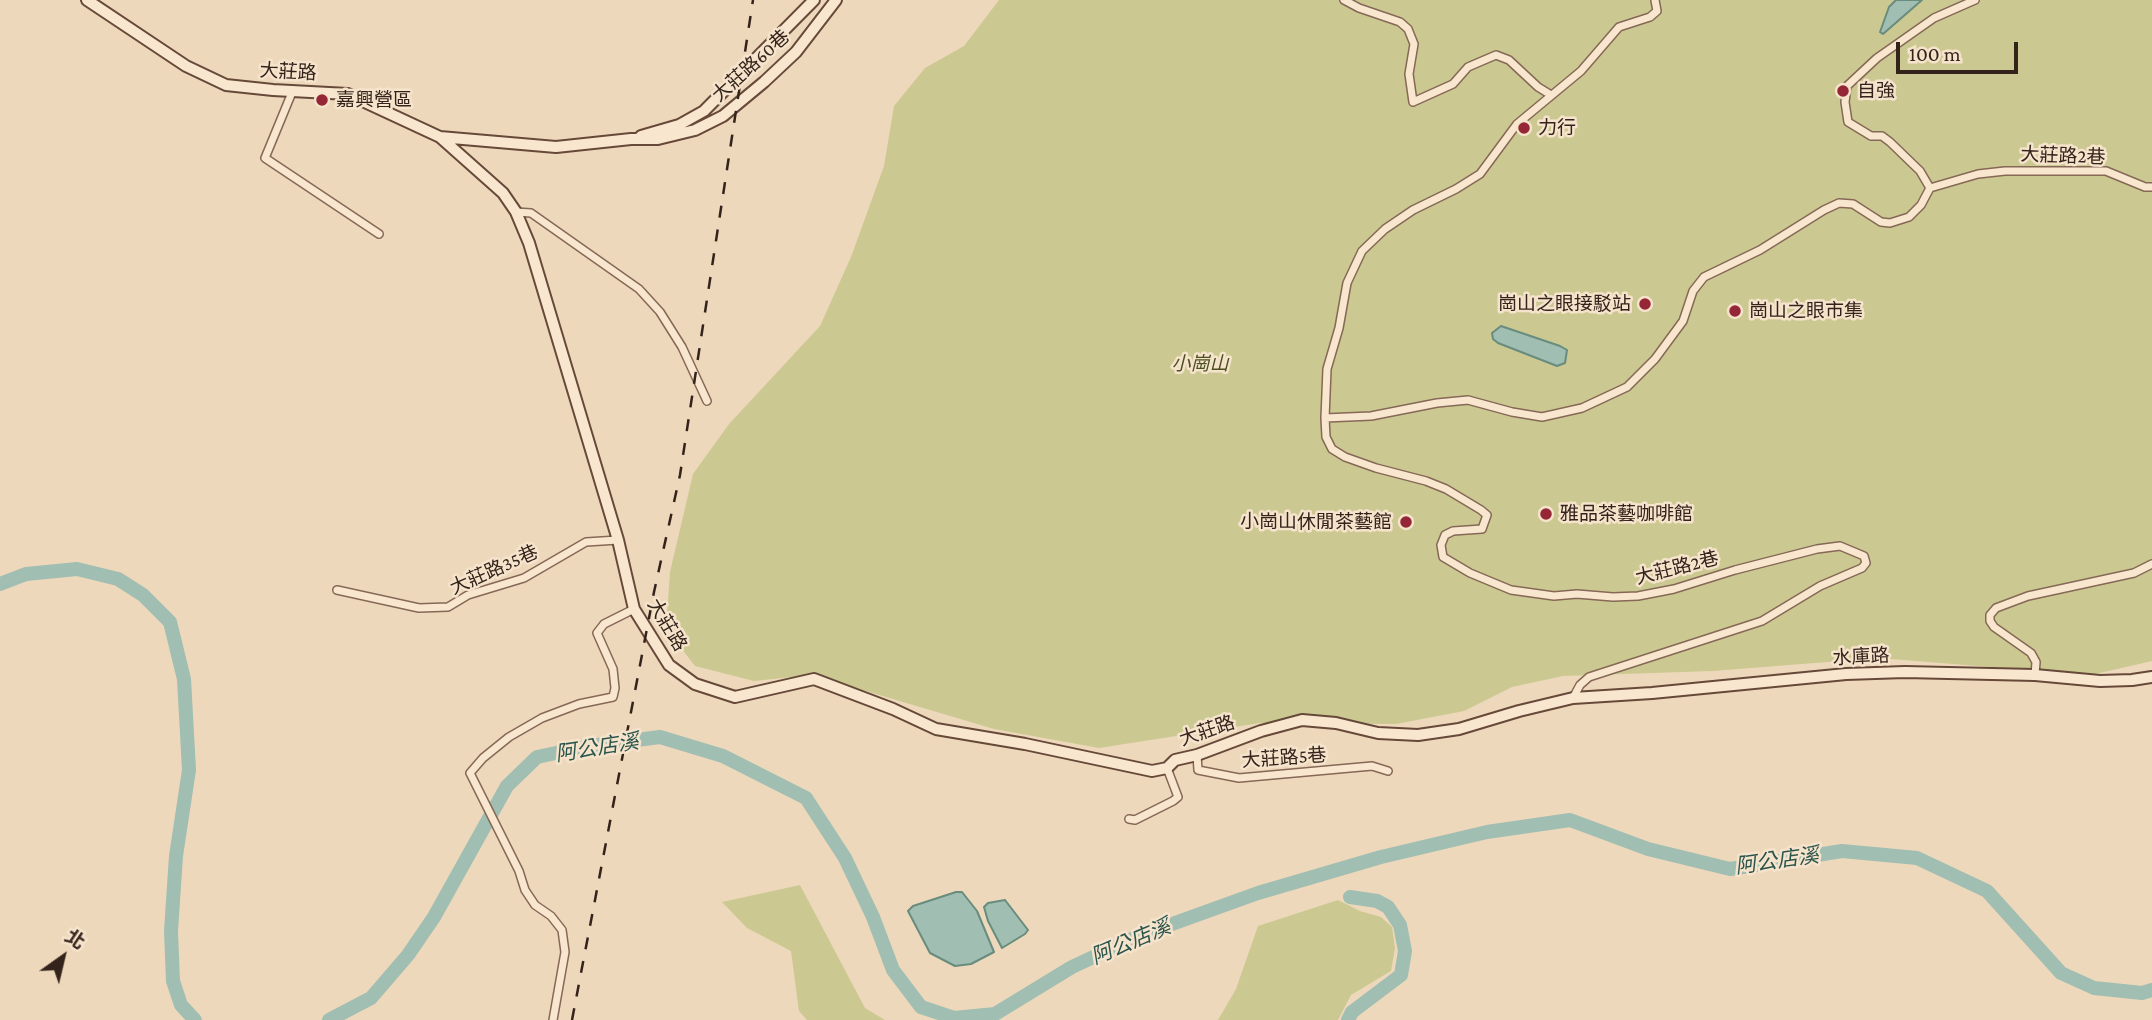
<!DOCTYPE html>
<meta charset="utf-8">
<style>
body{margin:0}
#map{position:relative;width:2152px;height:1020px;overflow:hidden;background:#eed8bc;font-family:"Crimson Pro","Noto Sans TC",serif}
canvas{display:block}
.north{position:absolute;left:28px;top:922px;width:70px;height:70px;-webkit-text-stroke:5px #f5e3cb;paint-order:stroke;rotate:34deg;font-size:19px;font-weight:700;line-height:28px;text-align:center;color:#34231b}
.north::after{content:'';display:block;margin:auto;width:24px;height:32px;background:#34231b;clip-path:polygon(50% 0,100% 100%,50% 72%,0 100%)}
.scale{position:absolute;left:1896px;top:42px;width:122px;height:32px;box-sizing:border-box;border:4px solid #34231b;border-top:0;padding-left:9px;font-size:21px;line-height:24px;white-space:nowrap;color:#34231b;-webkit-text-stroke:5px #f5e3cb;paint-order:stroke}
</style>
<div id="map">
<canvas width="2152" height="1020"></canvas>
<div class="north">北</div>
<div class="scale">100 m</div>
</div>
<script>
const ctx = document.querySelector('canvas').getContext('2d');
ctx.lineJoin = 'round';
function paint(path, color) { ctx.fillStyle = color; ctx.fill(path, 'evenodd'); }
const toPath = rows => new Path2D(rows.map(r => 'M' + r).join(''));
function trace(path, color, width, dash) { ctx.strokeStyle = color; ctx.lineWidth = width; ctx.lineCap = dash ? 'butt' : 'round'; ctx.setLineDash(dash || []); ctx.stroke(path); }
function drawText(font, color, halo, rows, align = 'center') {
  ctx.font = font + ' "Crimson Pro","Noto Sans TC",serif'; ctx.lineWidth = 5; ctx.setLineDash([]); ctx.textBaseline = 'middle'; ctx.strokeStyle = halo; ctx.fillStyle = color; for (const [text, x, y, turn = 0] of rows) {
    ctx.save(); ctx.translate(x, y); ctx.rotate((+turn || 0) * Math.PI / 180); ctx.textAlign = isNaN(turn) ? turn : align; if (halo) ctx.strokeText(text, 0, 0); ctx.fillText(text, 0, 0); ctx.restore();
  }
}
paint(toPath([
 [999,0,2152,0,2152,661,2091,675,1878,658,1713,671,1563,676,1512,687,1464,711,1396,724,1260,723,1099,748,994,729,812,675,754,681,695,666,666,629,670,572,693,474,729,424,820,326,851,257,884,166,894,106,925,68,964,46],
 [800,885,865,1008,885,1020,807,1020,799,1011,791,951,747,928,722,902],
 [1338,900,1360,911,1381,917,1392,927,1395,948,1391,971,1351,995,1338,1020,1218,1020,1236,989,1258,926]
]), '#cbc991');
const water = toPath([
 [1896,0,1922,0,1883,34,1880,32,1889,7,1896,0],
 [1501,326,1560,346,1567,350,1565,363,1557,366,1498,343,1493,339,1492,333,1501,326],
 [956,892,962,892,977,911,994,952,971,964,955,966,930,953,908,911,913,906,956,892],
 [1005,900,1028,930,1025,934,1002,948,988,921,984,907,988,903,1005,900]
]);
paint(water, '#a0beb1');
trace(water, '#688c7e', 2);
trace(toPath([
 [0,584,26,574,77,569,118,579,143,595,170,622,184,679,189,770,176,856,171,931,173,981,181,1005,195,1020],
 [329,1020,371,998,408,955,434,917,507,786,537,757,589,746,660,737,723,756,806,798,845,858,873,917,893,970,921,1007,954,1018,995,1014,1072,967,1136,937,1258,893,1381,857,1487,832,1570,820,1648,849,1730,869,1842,851,1917,858,1987,891,2061,973,2094,988,2142,993,2152,990],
 [1348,1020,1352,1012,1401,975,1405,951,1400,925,1388,907,1377,901,1350,897]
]), '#a0beb1', 14);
const street = toPath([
 [1344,0,1359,8,1400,22,1408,29,1414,44,1409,74,1413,102,1453,84,1468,67,1496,55,1509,60,1538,87,1551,95],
 [293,90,265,158,379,234],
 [1930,188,1920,171,1890,142,1882,136,1871,136,1848,122,1845,102,1847,86,1877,58,1934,18,1975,0],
 [516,212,531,213,639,289,660,312,682,347,707,401],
 [1325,418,1327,369,1339,328,1347,283,1362,251,1385,229,1413,210,1456,189,1480,174,1517,124,1581,71,1619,27,1650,17,1657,11,1655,0],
 [337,590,419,608,448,607,468,595,524,578,586,542,618,540],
 [2035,675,2036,662,2031,653,1994,627,1990,621,1990,615,1996,608,2028,596,2134,573,2152,564],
 [1573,698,1580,685,1589,677,1762,621,1820,586,1862,568,1866,563,1864,556,1840,546,1817,549,1735,570,1674,589,1638,596,1613,597,1577,594,1554,596,1511,590,1470,573,1443,557,1441,545,1445,535,1453,531,1482,529,1487,515,1481,510,1446,489,1426,481,1376,468,1345,457,1332,449,1326,437,1325,418,1371,416,1437,403,1468,400,1512,412,1542,417,1582,408,1627,387,1655,359,1683,321,1693,291,1704,277,1760,250,1824,210,1839,203,1853,204,1881,222,1890,223,1909,217,1921,205,1930,188,1978,174,2005,171,2106,171,2145,187,2152,187],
 [1197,755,1198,770,1239,778,1372,766,1388,771],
 [1129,819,1135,820,1173,801,1178,797,1167,768],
 [553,1020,565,952,562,930,551,916,535,905,525,890,519,871,470,773,483,758,509,737,542,718,579,704,613,697,615,688,613,669,597,633,604,624,634,609]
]);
const secondary = toPath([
 [87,0,186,66,226,85,273,90,348,94,369,104,440,137,503,193,516,212,529,243,618,540,634,609,669,665,695,684,735,697,814,679,893,709,936,729,1025,744,1152,771,1167,768,1175,760,1197,755,1261,731,1302,720,1336,723,1378,733,1418,735,1459,729,1519,711,1573,698,1652,693,1846,674,1905,672,2035,675,2100,681,2132,680,2152,677],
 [641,136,679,125,704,111,814,0],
 [440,137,556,147,631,139,658,139,695,130,723,116,764,82,796,52,836,0]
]);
trace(street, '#856856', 10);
trace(secondary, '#664939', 14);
trace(street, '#f9e6cf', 7);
trace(secondary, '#f9e6cf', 10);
trace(toPath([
 [572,1020,654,592,680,475,753,0]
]), '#34231b', 2.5, [12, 12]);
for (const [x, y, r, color] of [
 [1843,91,7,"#942636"],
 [322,100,7,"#942636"],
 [1524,128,7,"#942636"],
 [1645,304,7,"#942636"],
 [1735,311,7,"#942636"],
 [1546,514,7,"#942636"],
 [1406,522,7,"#942636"]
]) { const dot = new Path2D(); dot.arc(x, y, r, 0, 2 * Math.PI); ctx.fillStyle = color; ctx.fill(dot); trace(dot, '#f5e3cb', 2.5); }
drawText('19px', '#34231b', '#f5e3cb', [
 ["大莊路60巷",751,66,-42],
 ["大莊路",288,72,3],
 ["大莊路2巷",2063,156,2],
 ["大莊路2巷",1677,568,-14],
 ["大莊路35巷",494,570,-24],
 ["大莊路",667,625,59],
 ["水庫路",1861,657,-3],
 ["大莊路",1207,731,-19],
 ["大莊路5巷",1284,758,-4]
]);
drawText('19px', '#34231b', '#f5e3cb', [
 ["自強",1857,91],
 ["嘉興營區",336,100],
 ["力行",1538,128],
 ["崗山之眼接駁站",1631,304,"right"],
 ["崗山之眼市集",1749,311],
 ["雅品茶藝咖啡館",1560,514],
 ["小崗山休閒茶藝館",1392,522,"right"]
], 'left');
drawText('italic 19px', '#4b5021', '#f5e3cb', [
 ["小崗山",1200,364]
]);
drawText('italic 21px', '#2a544b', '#f5e3cb', [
 ["阿公店溪",597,748,-9],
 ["阿公店溪",1777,861,-8],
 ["阿公店溪",1131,942,-23]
]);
</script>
